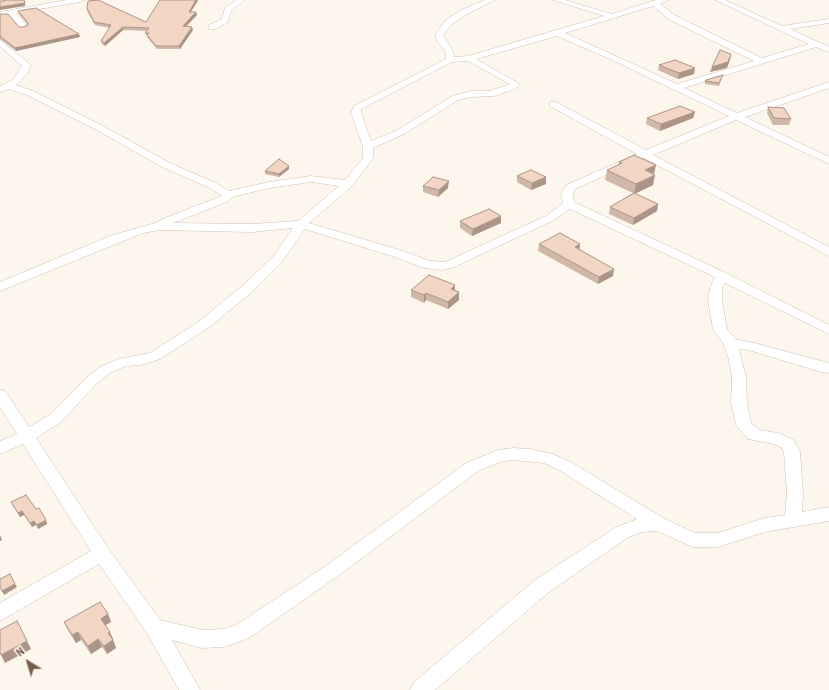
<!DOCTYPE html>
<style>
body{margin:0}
#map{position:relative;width:829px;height:690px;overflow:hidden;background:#fdf6ec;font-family:"Roboto Condensed",sans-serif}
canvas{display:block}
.north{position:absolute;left:8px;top:642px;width:40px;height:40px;-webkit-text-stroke:3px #fffaf3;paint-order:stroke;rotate:322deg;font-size:11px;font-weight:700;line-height:16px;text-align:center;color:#7a5c4d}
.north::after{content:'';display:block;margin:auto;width:14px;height:18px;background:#7a5c4d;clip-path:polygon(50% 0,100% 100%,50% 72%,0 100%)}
</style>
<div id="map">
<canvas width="829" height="690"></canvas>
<div class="north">N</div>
</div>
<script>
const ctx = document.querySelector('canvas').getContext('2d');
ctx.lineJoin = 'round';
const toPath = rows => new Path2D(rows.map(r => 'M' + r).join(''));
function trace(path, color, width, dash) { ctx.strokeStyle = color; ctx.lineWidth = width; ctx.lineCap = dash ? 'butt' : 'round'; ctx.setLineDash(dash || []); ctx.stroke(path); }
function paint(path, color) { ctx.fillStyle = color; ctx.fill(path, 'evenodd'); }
const minor = toPath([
 [67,0,84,0,80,2,16,13,28,27,24,29,21,29,10,16,0,16,0,12,67,0],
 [236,0,244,0,231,11,228,22,215,29,209,29,209,25,222,19,225,8,236,0],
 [485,0,495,0,467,14,452,24,443,35,453,51,454,57,468,56,604,16,553,0,565,0,612,14,656,0,668,0,660,4,676,16,762,58,809,44,715,0,725,0,782,26,829,19,829,23,790,29,829,47,829,52,816,47,684,88,737,113,829,82,829,88,745,117,829,157,829,164,736,120,653,155,829,247,829,256,644,158,575,189,573,194,574,202,726,273,829,325,829,334,725,283,722,288,722,301,727,329,735,339,754,343,829,363,829,373,821,372,752,351,739,349,746,378,747,403,751,423,759,430,778,433,794,440,800,452,803,494,802,512,829,507,829,521,765,532,718,547,693,547,657,531,641,532,627,538,549,592,435,690,410,690,413,683,535,580,615,528,637,519,559,470,544,463,513,460,500,462,478,471,342,573,249,638,224,647,202,648,172,640,200,690,179,690,147,633,99,564,0,621,0,603,91,551,23,444,0,454,0,441,17,434,0,407,0,390,5,391,29,427,51,414,85,379,100,367,118,359,150,353,198,322,241,287,273,257,293,228,252,232,159,230,143,233,0,291,0,282,110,236,155,223,165,218,222,196,208,187,162,167,97,130,27,95,9,89,0,92,0,86,13,80,22,66,0,46,0,40,31,65,27,74,16,85,33,91,103,126,170,163,216,183,229,191,269,182,311,176,345,180,363,158,363,146,351,113,354,106,446,59,445,51,437,41,435,35,446,20,461,10,485,0],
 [653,6,670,20,754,61,677,84,565,33,653,6],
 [557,36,610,59,729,116,646,150,556,102,550,102,550,106,637,154,566,185,561,194,563,203,546,216,445,262,430,261,403,251,309,223,352,186,373,158,373,148,404,134,458,100,471,97,494,96,515,89,520,84,476,59,557,36],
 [468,61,510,84,490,91,471,91,452,96,398,130,371,141,361,113,361,109,452,62,468,61],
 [311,182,339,186,298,221,252,224,173,223,229,201,233,197,269,188,311,182],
 [570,209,715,277,710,288,708,301,713,329,723,343,729,360,732,378,731,403,736,425,748,439,774,444,782,448,784,452,787,494,785,515,765,518,718,533,695,533,665,519,571,462,553,454,530,449,513,448,498,450,466,463,330,563,236,625,224,629,202,630,160,620,108,548,36,438,61,422,95,385,110,373,126,366,141,365,160,359,208,328,251,293,281,263,305,229,395,257,424,268,442,270,452,268,554,220,570,209]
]);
trace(minor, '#d1beb0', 1);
paint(minor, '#fff');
paint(toPath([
 [160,0,198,0,191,12,196,12,197,15,186,27,193,30,180,49,157,49,147,37,147,35,146,35,145,33,147,31,123,30,105,46,102,44,101,41,110,28,95,25,87,11,87,8,146,22],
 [18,11,80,37,16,51,0,39,0,14,19,27,23,27,28,25,19,14],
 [659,65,694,74,678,79,658,70],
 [722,78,719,86,705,84,705,81],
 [768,107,791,119,789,125,773,125,767,113],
 [695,112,693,118,660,131,646,124,647,118],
 [619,162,654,175,653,185,635,194,658,204,657,211,633,225,609,214,610,207,633,193,605,180,607,170,618,165],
 [289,166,289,169,279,177,265,174,265,171],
 [517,176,546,177,546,184,531,190,517,182],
 [423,186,448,188,438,197,423,192],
 [460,221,501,223,472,236,460,228],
 [539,244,580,244,579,249,613,276,598,284,538,251],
 [455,285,455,291,459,300,448,309,426,300,424,303,411,297,411,290],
 [11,502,36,509,47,524,38,529,36,525,32,527,24,515,20,517],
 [108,614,111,622,105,625,113,639,113,640,116,648,107,654,102,647,91,654,81,640,76,643,68,630,64,622]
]), '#d1b7a8');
paint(toPath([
 [196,0,198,1,189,14,189,12],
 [25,3,25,6,0,10,0,7],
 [196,12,197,15,183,29,183,26],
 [123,27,123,30,105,46,104,43],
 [192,27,193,30,180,49,179,46],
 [79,34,80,37,16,51,15,48],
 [731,54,730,60,727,68,710,72,712,67],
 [695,68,694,74,678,79,679,73],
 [695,112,693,118,660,131,661,124],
 [656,165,654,174,645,170],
 [289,166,289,169,279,177,279,174],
 [655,175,653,185,634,194,636,184],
 [546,177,546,184,531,190,532,183],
 [449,181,448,188,438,197,439,190],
 [658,204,657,211,633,225,634,218],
 [501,216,501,223,472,236,473,229],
 [580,244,579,251,575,247],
 [614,269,613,276,598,284,599,277],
 [455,285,455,292,451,289],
 [459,292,459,300,448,309,448,302],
 [426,293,426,300,424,303,424,295],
 [22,511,24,515,20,517,18,513],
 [46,520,47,524,38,529,37,525],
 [34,521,36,525,32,527,30,523],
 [0,535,2,540,0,541],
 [15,584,17,587,4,595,2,591],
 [108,614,111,622,104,626,101,619],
 [78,632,81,640,76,643,72,635],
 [110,632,113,639,111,641,108,633],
 [98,639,102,647,91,654,88,646],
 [113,640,116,648,107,654,104,646],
 [27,641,31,649,5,663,1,655]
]), '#aa9588');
const building = toPath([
 [4,0,24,0,25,3,0,7,0,1,5,1,4,0],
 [98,0,146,22,160,0,196,0,189,12,196,12,183,26,192,27,179,46,156,46,147,35,149,33,145,33,149,28,123,27,104,43,101,41,111,25,94,22,87,8,88,1,98,0],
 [36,8,79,34,15,48,0,36,0,14,8,14,19,27,23,27,28,25,28,23,18,11,36,8],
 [720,50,731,54,728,62,712,67,720,50],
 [675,60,695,68,679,73,659,65,675,60],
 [723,75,719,83,705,81,706,80,723,75],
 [680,106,695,112,661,124,647,118,680,106],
 [768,107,784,108,791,119,774,118,768,107],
 [634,155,656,165,645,170,655,175,636,184,607,170,622,163,619,162,634,155],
 [279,159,289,166,279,174,265,171,279,159],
 [531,170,546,177,532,183,517,176,531,170],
 [433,177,449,181,439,190,423,186,433,177],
 [634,193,658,204,634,218,610,207,634,193],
 [489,209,501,216,473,229,460,221,489,209],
 [560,233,580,244,575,247,614,269,599,277,539,244,560,233],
 [429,275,455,285,451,289,459,292,448,302,426,293,424,295,411,290,429,275],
 [26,495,36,509,39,508,46,520,37,525,34,521,30,523,22,511,18,513,11,502,26,495],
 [10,574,15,584,2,591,0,587,0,579,10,574],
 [100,602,108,614,101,619,110,632,108,633,113,640,104,646,98,639,88,646,78,632,72,635,64,622,100,602],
 [17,621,27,641,1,655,0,652,0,630,17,621]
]);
paint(building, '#f3d5c3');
trace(building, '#aa9588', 1);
</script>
